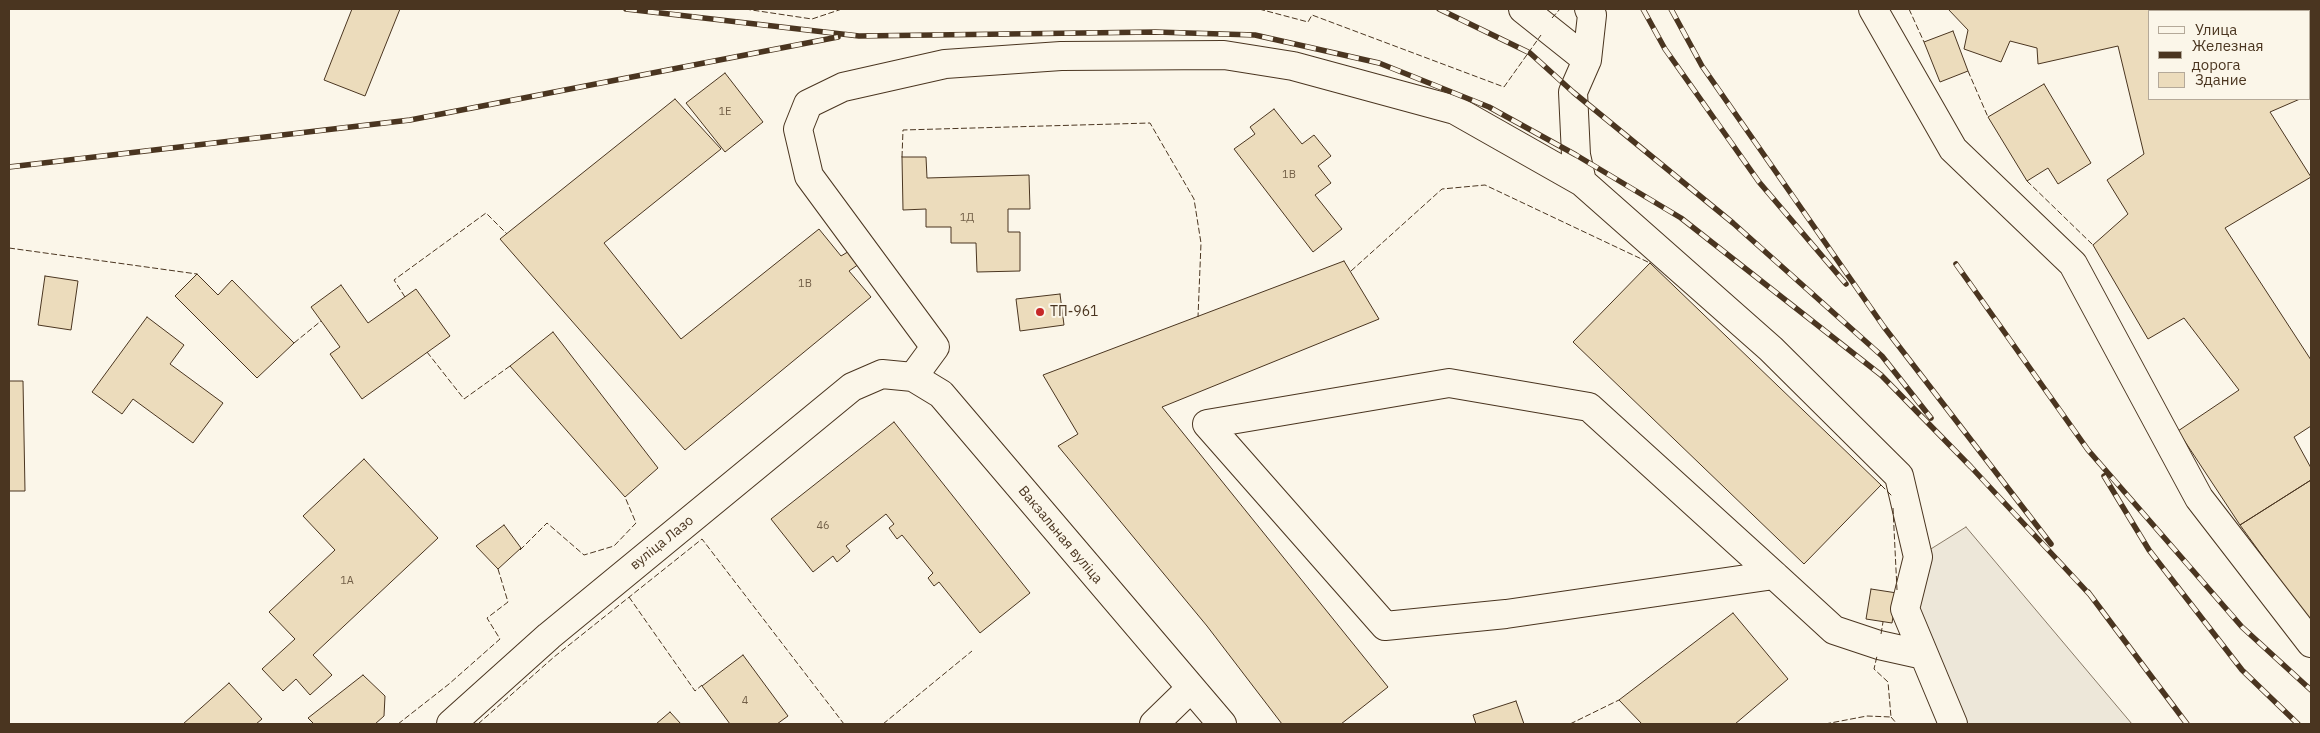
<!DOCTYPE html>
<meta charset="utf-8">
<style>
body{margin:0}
#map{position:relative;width:2320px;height:733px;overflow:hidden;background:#fbf6e9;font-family:"IBM Plex Sans",sans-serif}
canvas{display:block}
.frame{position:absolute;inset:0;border:10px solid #4a3520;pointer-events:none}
.legend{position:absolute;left:2148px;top:10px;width:162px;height:90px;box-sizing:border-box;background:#fbf6e9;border:1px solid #b4a999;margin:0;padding:6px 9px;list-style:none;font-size:15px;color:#4a3520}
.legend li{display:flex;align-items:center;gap:10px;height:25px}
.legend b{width:25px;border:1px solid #b4a999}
</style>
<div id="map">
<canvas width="2320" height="733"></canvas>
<div class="frame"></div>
<ul class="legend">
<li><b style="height:6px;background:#fbf6e9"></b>Улица</li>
<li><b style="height:6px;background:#4a3520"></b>Железная дорога</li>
<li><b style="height:14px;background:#ecdcbc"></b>Здание</li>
</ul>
</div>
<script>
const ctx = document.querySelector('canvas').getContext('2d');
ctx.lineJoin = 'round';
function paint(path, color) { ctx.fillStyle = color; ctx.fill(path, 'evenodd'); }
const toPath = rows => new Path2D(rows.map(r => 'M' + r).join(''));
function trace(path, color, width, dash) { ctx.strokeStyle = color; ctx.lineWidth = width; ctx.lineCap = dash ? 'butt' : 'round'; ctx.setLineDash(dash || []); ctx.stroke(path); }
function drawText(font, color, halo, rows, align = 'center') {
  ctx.font = font + ' "IBM Plex Sans",sans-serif'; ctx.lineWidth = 4; ctx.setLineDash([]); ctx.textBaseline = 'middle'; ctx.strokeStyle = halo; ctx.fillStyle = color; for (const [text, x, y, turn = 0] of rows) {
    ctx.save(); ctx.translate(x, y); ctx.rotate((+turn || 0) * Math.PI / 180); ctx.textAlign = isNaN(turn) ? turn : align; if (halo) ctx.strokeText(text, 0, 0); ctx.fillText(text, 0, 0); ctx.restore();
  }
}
const parking = toPath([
 [1966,527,2132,724,1953,724,1905,609,1918,557,1966,527]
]);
paint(parking, '#ede7d9');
trace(parking, '#887966', 1);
const building = toPath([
 [352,9,400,9,365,96,324,80,352,9],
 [1948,9,2304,9,2305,11,2149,11,2149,99,2300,99,2270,112,2311,177,2225,228,2311,360,2311,426,2294,437,2311,468,2311,480,2240,525,2178,431,2239,390,2184,318,2148,339,2093,245,2128,214,2107,180,2144,154,2118,46,2038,64,2037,48,2010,41,2001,62,1964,49,1968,30,1948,9],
 [2309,21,2311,27,2311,94,2309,95,2309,21],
 [1953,31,1968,71,1940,82,1924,42,1953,31],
 [725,73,763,122,725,152,686,103,725,73],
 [2044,84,2091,163,2058,184,2048,168,2027,181,1988,117,2044,84],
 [675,99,721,149,604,243,681,339,819,229,841,256,851,250,859,264,849,271,871,297,685,450,500,239,675,99],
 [1274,109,1302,144,1314,135,1331,156,1318,166,1331,183,1315,195,1342,229,1313,252,1234,149,1255,134,1250,127,1274,109],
 [902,157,926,157,927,178,1029,175,1030,209,1008,209,1008,232,1020,232,1020,271,977,272,976,243,951,243,951,227,926,227,926,209,903,210,902,157],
 [1344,261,1379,319,1162,407,1388,687,1341,724,1282,724,1207,626,1058,446,1078,434,1043,375,1344,261],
 [1650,263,1881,485,1804,564,1573,342,1650,263],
 [197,274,218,295,232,280,294,343,257,378,175,296,197,274],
 [45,276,78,281,71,330,38,325,45,276],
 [341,285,368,323,416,289,450,336,362,399,330,354,340,347,311,307,341,285],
 [1060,294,1064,325,1020,331,1016,299,1060,294],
 [147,317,184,345,170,364,223,403,193,443,133,399,122,414,92,392,147,317],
 [553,332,658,468,625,497,510,366,553,332],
 [9,381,23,381,25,491,9,491,9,381],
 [894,422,1030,593,980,633,939,582,934,586,928,578,933,573,902,535,897,539,889,528,894,524,886,514,846,546,850,551,837,562,833,556,813,572,771,519,894,422],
 [364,459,438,538,313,655,332,675,310,695,296,679,283,691,262,669,295,639,269,612,335,550,303,516,364,459],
 [2311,480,2311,623,2240,525,2311,480],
 [504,525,521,548,498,569,476,546,504,525],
 [1871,589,1897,593,1892,623,1866,619,1871,589],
 [1733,613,1788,679,1735,724,1642,724,1619,700,1733,613],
 [743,655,788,716,777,724,730,724,702,686,743,655],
 [363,675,385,696,384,716,375,724,314,724,308,718,363,675],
 [229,683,262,719,256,724,183,724,229,683],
 [1516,701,1524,724,1476,724,1473,715,1516,701],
 [670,712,681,724,656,724,670,712]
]);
paint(building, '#ecdcbc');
trace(building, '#4a3520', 1);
const minor = toPath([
 [1523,9,1587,60],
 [1873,9,1953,149,2073,264,2199,498,2311,643],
 [1582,182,1576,155,1573,92,1587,60,1592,15,1589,9],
 [913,377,935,347,809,176,798,129,808,104,843,87,945,64,1061,56,1224,55,1293,66,1455,110,1582,182,1771,349,1899,476,1918,557,1905,609,1953,724],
 [1774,575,1506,614,1385,626,1207,424,1449,383,1589,407,1774,575,1834,630,1879,645,1924,655],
 [1154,724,1190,689]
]);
const major = toPath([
 [451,724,549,636,852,387,882,374,913,377,941,394,1222,724]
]);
trace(minor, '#4a3520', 30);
trace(major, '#4a3520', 30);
trace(minor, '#fbf6e9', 28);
trace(major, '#fbf6e9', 28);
const rail = toPath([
 [626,9,859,36,1155,32,1255,35,1379,63,1489,107,1576,155,1681,218,1881,375,1971,467,2092,597],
 [1439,9,1530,53,1573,92,1733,223,1882,356,1931,418],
 [1643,9,1665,49,1759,182,1846,284],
 [1671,9,1702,66,1884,327,2051,544],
 [9,167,410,120,838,37],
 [1956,264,2088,450,2242,627,2311,690],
 [2104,476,2149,550,2242,670,2298,724],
 [2088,592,2187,724]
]);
trace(rail, '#4a3520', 5.5);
trace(rail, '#fbf6e9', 4, [11]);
trace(toPath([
 [745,9,812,19,842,9],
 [1259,9,1308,22,1312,15,1504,87,1541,35],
 [1909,9,1924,42],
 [1552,18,1560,9],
 [1968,71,1988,117],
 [902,157,903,130,1150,123,1194,199,1201,243,1198,317],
 [2027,181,2093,245],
 [9,248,197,274],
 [1351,271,1442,189,1485,185,1650,263],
 [405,297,394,280,486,213,507,234],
 [294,343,321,321],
 [427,352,464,399,510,366],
 [1881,485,1892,496],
 [1893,508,1897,590],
 [520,550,547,523,584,555,614,546,636,523,625,497],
 [629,597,695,691,702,685],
 [1881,634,1883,622],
 [1891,717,1897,724],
 [398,724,449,684,500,639,487,618,508,602,498,569,500,568],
 [478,724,554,657,702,539,844,724],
 [883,724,972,651],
 [1570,724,1619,700],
 [1825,724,1867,716,1891,717,1888,682,1874,669,1877,656]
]), '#4a3520', 1, [6, 2.5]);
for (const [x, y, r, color] of [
 [1040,312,5,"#c62828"]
]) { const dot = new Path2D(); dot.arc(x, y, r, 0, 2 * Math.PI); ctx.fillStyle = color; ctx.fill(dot); trace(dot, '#fbf6e9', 2); }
drawText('11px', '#725f47', null, [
 ["1E",725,112],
 ["1В",1289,175],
 ["1Д",967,218],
 ["1В",805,284],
 ["46",823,526],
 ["1А",347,581],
 ["4",745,701]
]);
drawText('14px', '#4a3520', '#fbf6e9', [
 ["ТП-961",1050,312]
], 'left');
drawText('14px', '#4a3520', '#fbf6e9', [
 ["Вакзальная вуліца",1060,535,50],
 ["вуліца Лазо",662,543,-39]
]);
</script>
